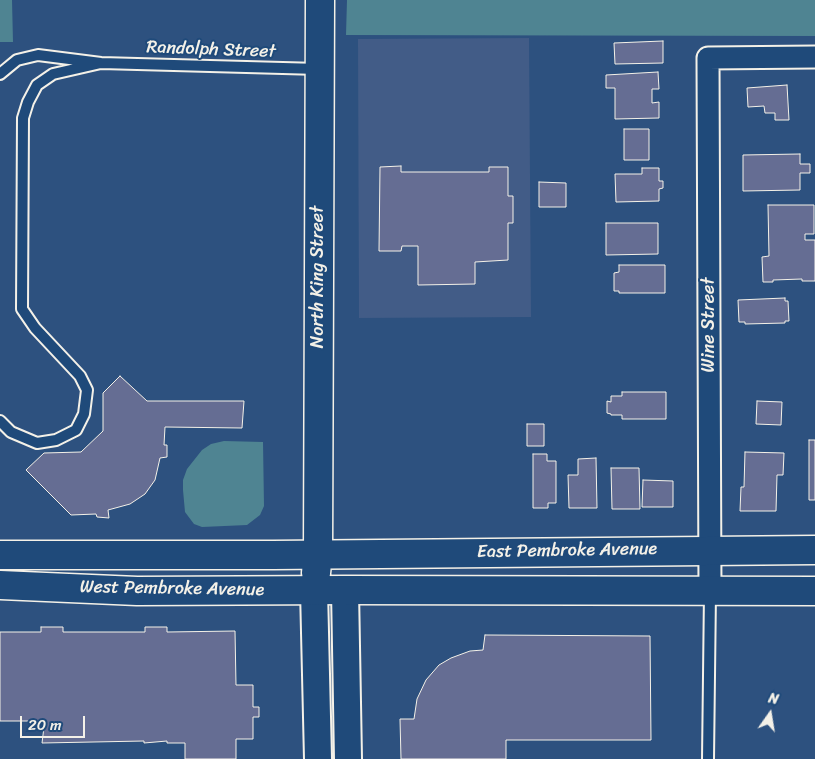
<!DOCTYPE html>
<style>
body{margin:0}
#map{position:relative;width:815px;height:759px;overflow:hidden;background:#2d517f;font-family:Sriracha,sans-serif}
canvas{display:block}
.north{position:absolute;left:745px;top:689px;width:50px;height:50px;-webkit-text-stroke:4px #1f4a7a;paint-order:stroke;rotate:13deg;font-size:14px;font-weight:700;line-height:20px;text-align:center;color:#f4f1e8}
.north::after{content:'';display:block;margin:auto;width:18px;height:22px;background:#f4f1e8;clip-path:polygon(50% 0,100% 100%,50% 72%,0 100%)}
.scale{position:absolute;left:20px;top:716px;width:65px;height:22px;box-sizing:border-box;border:2px solid #f4f1e8;border-top:0;padding-left:6px;font-size:15px;line-height:18px;white-space:nowrap;color:#f4f1e8;-webkit-text-stroke:4px #1f4a7a;paint-order:stroke}
</style>
<div id="map">
<canvas width="815" height="759"></canvas>
<div class="north">N</div>
<div class="scale">20 m</div>
</div>
<script>
const ctx = document.querySelector('canvas').getContext('2d');
ctx.lineJoin = 'round';
function paint(path, color) { ctx.fillStyle = color; ctx.fill(path, 'evenodd'); }
const toPath = rows => new Path2D(rows.map(r => 'M' + r).join(''));
function trace(path, color, width, dash) { ctx.strokeStyle = color; ctx.lineWidth = width; ctx.lineCap = dash ? 'butt' : 'round'; ctx.setLineDash(dash || []); ctx.stroke(path); }
function drawText(font, color, halo, rows, align = 'center') {
  ctx.font = font + ' Sriracha,sans-serif'; ctx.lineWidth = 4; ctx.setLineDash([]); ctx.textBaseline = 'middle'; ctx.strokeStyle = halo; ctx.fillStyle = color; for (const [text, x, y, turn = 0] of rows) {
    ctx.save(); ctx.translate(x, y); ctx.rotate((+turn || 0) * Math.PI / 180); ctx.textAlign = isNaN(turn) ? turn : align; if (halo) ctx.strokeText(text, 0, 0); ctx.fillText(text, 0, 0); ctx.restore();
  }
}
paint(toPath([
 [529,38,531,317,359,318,358,39]
]), '#425c87');
paint(toPath([
 [0,0,12,0,13,42,0,42],
 [347,0,815,0,815,36,346,35],
 [224,441,263,442,264,506,260,515,247,525,202,527,194,524,185,512,183,490,183,480,187,469,202,450,211,444]
]), '#4f8492');
const building = toPath([
 [663,41,663,63,615,64,614,43,663,41],
 [658,72,659,89,652,89,652,103,659,102,659,118,615,119,615,88,606,88,606,75,658,72],
 [787,85,789,120,775,120,775,113,765,113,764,106,748,107,747,88,787,85],
 [624,129,649,129,649,160,624,160,624,129],
 [800,154,800,164,810,164,810,173,800,173,800,190,743,191,743,155,800,154],
 [401,166,401,172,489,172,489,167,508,167,508,196,513,196,513,223,508,223,508,260,475,262,475,284,418,285,418,246,402,246,401,251,379,251,380,167,401,166],
 [642,168,659,168,659,181,663,181,663,188,659,189,659,201,616,202,615,174,642,174,642,168],
 [539,182,566,183,566,207,539,207,539,182],
 [768,205,814,205,814,234,805,234,805,240,815,240,815,281,802,281,802,279,773,280,773,282,763,282,762,257,769,256,768,205],
 [606,223,658,223,658,254,606,255,606,223],
 [619,265,665,265,665,293,619,293,619,291,614,291,614,273,619,272,619,265],
 [785,298,785,301,788,301,789,321,785,321,785,323,745,324,745,322,739,322,738,300,785,298],
 [120,376,147,401,244,401,242,428,165,427,164,445,167,445,167,457,160,458,155,480,145,494,130,504,108,510,109,518,97,517,96,514,71,515,26,470,44,453,81,452,103,431,103,393,120,376],
 [622,392,666,392,666,419,622,419,622,415,611,415,611,414,607,413,607,401,611,402,611,396,622,396,622,392],
 [757,401,782,402,781,425,756,424,757,401],
 [527,424,544,424,544,446,527,446,527,424],
 [809,440,815,440,815,500,809,500,809,440],
 [745,452,784,453,783,475,777,475,776,511,740,511,741,487,744,487,745,452],
 [533,454,547,454,547,461,556,461,556,503,548,503,548,508,533,508,533,454],
 [596,458,597,508,569,508,568,475,578,475,578,459,596,458],
 [611,468,639,468,640,509,612,509,611,468],
 [643,480,673,481,673,507,642,507,643,480],
 [41,627,63,627,63,632,145,632,145,627,167,627,167,632,235,631,236,685,253,685,253,707,259,707,259,717,253,717,253,739,236,739,236,759,185,759,185,743,167,743,167,741,144,743,144,741,42,743,44,727,42,727,42,721,0,721,0,632,41,632,41,627],
 [485,635,650,636,651,740,506,740,506,759,401,759,400,719,414,719,417,699,426,680,439,665,451,658,470,651,483,650,485,635]
]);
paint(building, '#656d93');
trace(building, '#f4f1e8', 1);
const service = toPath([
 [0,74,17,60,38,55,101,63,319,69],
 [0,421,11,432,37,443,56,440,76,430,84,414,87,390,80,376,35,328,22,309,23,118,28,102,37,85,53,74,101,63],
 [708,759,710,592]
]);
const minor = toPath([
 [710,591,708,58,815,57]
]);
const tertiary = toPath([
 [314,590,318,759],
 [345,590,348,759]
]);
const secondary = toPath([
 [0,555,273,555,815,550],
 [316,573,318,554,320,0],
 [0,585,137,591,345,590,815,591]
]);
trace(service, '#f4f1e8', 14);
trace(minor, '#f4f1e8', 25);
trace(tertiary, '#f4f1e8', 30);
trace(secondary, '#f4f1e8', 31);
trace(service, '#1f4a7a', 10);
trace(minor, '#1f4a7a', 21);
trace(tertiary, '#1f4a7a', 26);
trace(secondary, '#1f4a7a', 28);
drawText('18px', '#f4f1e8', '#1f4a7a', [
 ["Randolph Street",211,50,2],
 ["North King Street",318,277,-90],
 ["Wine Street",709,325,-90],
 ["East Pembroke Avenue",567,551,-1],
 ["West Pembroke Avenue",172,589,1]
]);
</script>
